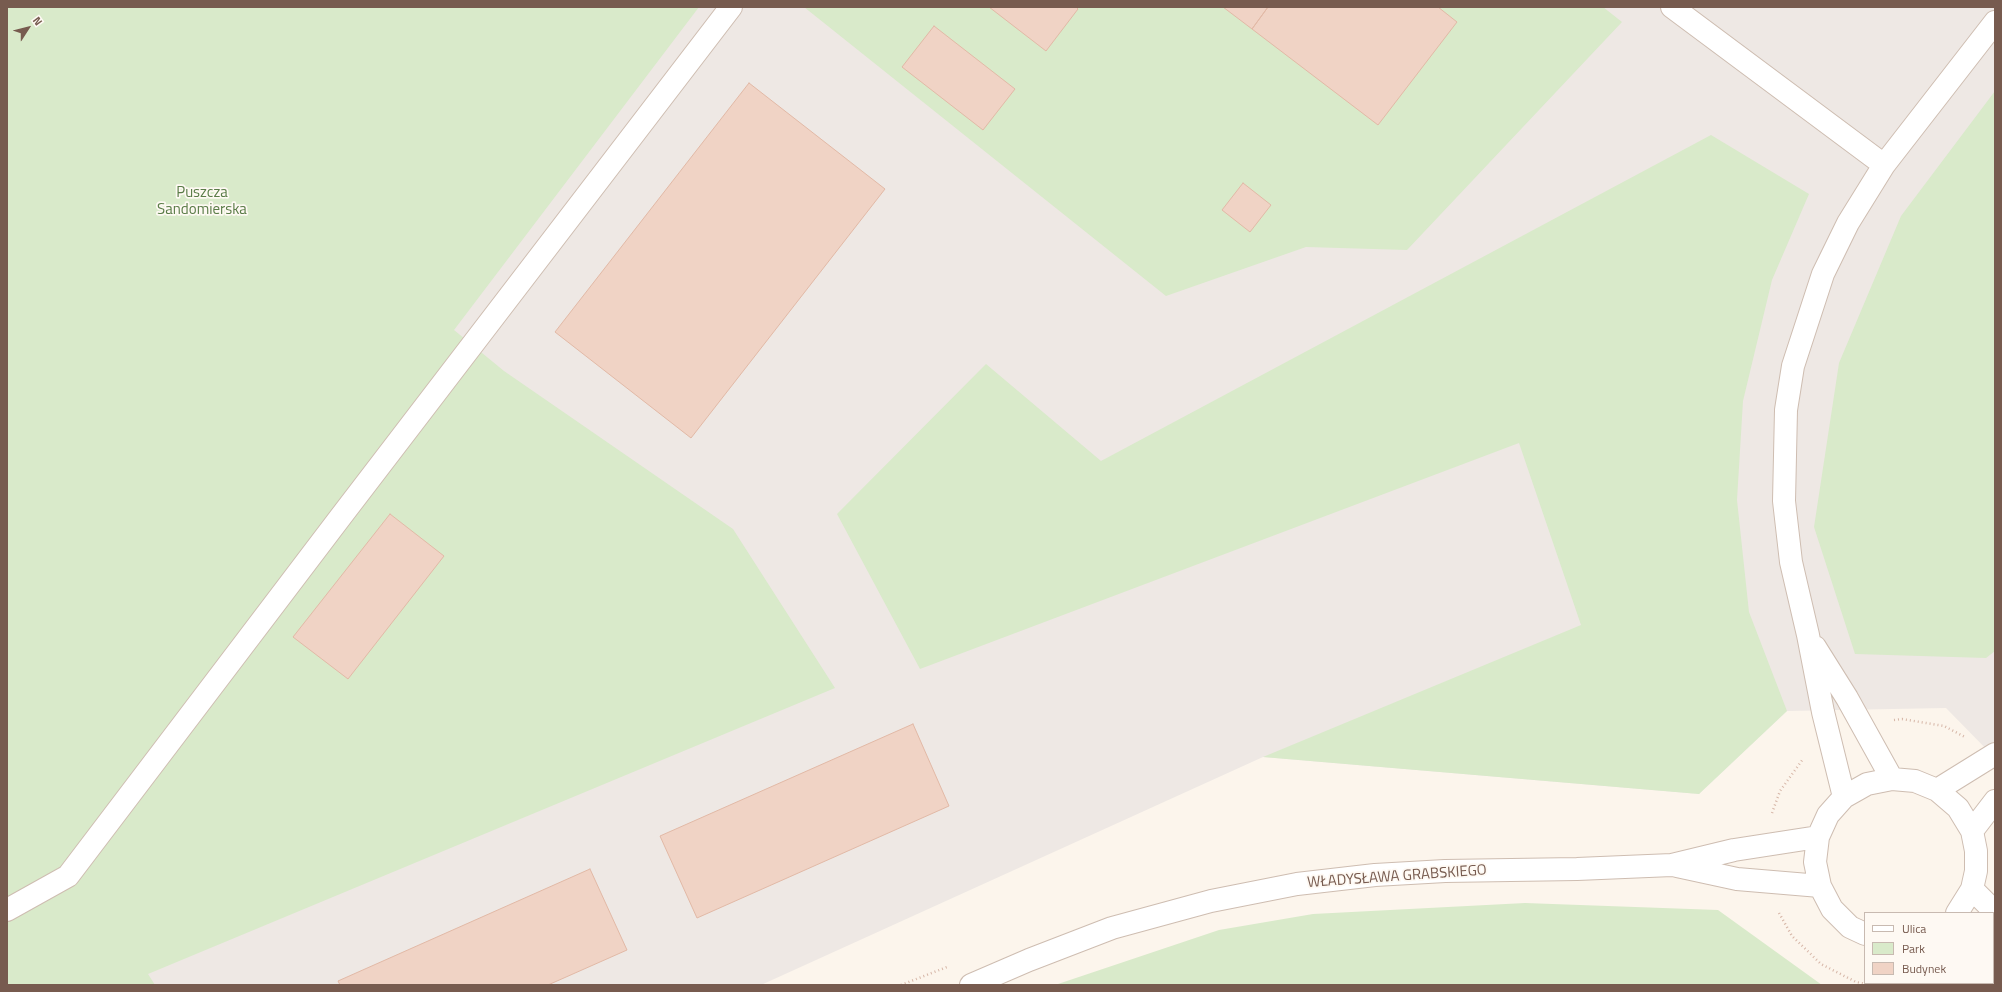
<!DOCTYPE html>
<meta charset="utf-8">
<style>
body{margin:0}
#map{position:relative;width:2002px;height:992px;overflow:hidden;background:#fcf5ec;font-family:"Titillium Web",sans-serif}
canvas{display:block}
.frame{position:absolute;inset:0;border:8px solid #775b4f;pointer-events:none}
.legend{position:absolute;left:1864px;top:912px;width:130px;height:72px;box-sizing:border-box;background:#fef9f3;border:1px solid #c8bab1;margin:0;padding:5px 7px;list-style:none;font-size:12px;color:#775b4f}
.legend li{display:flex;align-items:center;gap:8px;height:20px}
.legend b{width:20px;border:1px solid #c8bab1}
.north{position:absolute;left:8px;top:8px;width:40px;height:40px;-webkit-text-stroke:3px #fef9f3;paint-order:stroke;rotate:54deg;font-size:11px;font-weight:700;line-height:16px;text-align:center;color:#775b4f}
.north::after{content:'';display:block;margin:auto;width:14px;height:18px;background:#775b4f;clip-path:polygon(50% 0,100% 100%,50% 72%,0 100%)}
</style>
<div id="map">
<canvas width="2002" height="992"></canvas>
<div class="frame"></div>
<ul class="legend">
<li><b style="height:5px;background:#fff"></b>Ulica</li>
<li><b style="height:11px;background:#d9eaca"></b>Park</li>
<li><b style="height:11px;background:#f0d3c5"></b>Budynek</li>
</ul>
<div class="north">N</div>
</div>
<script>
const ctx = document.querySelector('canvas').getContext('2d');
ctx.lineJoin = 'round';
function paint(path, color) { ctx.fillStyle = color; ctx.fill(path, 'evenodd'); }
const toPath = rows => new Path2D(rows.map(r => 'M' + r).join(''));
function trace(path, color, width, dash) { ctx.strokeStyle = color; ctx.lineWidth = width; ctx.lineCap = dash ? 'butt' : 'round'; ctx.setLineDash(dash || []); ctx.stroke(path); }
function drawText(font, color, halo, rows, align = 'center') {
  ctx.font = font + ' "Titillium Web",sans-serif'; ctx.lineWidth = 3.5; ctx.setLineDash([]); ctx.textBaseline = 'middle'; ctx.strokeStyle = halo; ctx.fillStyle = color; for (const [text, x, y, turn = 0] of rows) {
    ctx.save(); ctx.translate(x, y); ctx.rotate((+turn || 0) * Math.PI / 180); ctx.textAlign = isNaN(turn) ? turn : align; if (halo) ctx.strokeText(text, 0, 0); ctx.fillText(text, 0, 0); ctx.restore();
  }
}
paint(toPath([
 [602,7,1995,7,1995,758,1946,708,1787,711,1699,794,1263,757,761,985,7,985,7,830]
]), '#eee8e4');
paint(toPath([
 [7,7,699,7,454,330,504,371,733,529,835,688,148,974,155,985,7,985],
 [804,7,1603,7,1622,22,1407,250,1306,247,1166,296],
 [1995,91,1995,651,1986,658,1855,654,1814,527,1839,363,1901,216],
 [1711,135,1809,194,1772,280,1743,401,1737,500,1749,612,1787,711,1699,794,1263,757,1581,625,1519,443,920,669,837,514,986,364,1101,461],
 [1525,903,1718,910,1822,985,1055,985,1219,930,1313,914]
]), '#d9eaca');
const building = toPath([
 [989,7,1076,7,1078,9,1046,51,989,7],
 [1223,7,1268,7,1252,29,1223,7],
 [1268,7,1438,7,1457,22,1378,125,1252,29,1268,7],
 [934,26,1015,89,983,130,902,67,934,26],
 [749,83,885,189,691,438,555,332,749,83],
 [1243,183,1271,205,1250,232,1222,210,1243,183],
 [390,514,444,556,348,679,293,637,390,514],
 [913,724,949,806,697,918,660,836,913,724],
 [590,869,627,950,548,985,340,985,338,981,590,869]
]);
paint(building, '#f0d3c5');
trace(building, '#e2b9a6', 1);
const minor = toPath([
 [1672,7,1884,165],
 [1815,647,1847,698,1892,779],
 [1937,790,1995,754],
 [1844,797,1823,712,1808,635,1791,562,1784,501,1786,410,1793,366,1823,274,1848,223,1884,165,1995,22],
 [1972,831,1995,801],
 [1677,866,1737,879,1820,886],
 [1972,889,1995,912],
 [7,910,68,876,339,519,731,7],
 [1865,934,1850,927,1832,909,1820,886,1815,862,1818,837,1828,815,1844,797,1867,784,1892,779,1915,781,1937,790,1958,808,1972,831,1976,851,1976,871,1972,889,1957,913],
 [1993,955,1995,956],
 [971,985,1029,960,1112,928,1211,901,1297,884,1375,875,1445,871,1577,869,1672,865,1734,850,1818,837]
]);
trace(minor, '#cebdb1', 24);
trace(toPath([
 [1894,720,1902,719,1944,726,1965,737],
 [1772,813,1780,791,1803,759],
 [1779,913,1792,936,1821,964,1856,982,1870,985],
 [901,985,947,967],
 [1934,985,1940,983]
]), '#d6b6a7', 2.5, [1, 3]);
trace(minor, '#fff', 22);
drawText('15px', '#5a7c47', '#fef9f3', [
 ["Puszcza",202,193],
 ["Sandomierska",202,210]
]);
drawText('15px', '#775b4f', '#fef9f3', [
 ["WŁADYSŁAWA GRABSKIEGO",1397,877,-4]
]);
</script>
